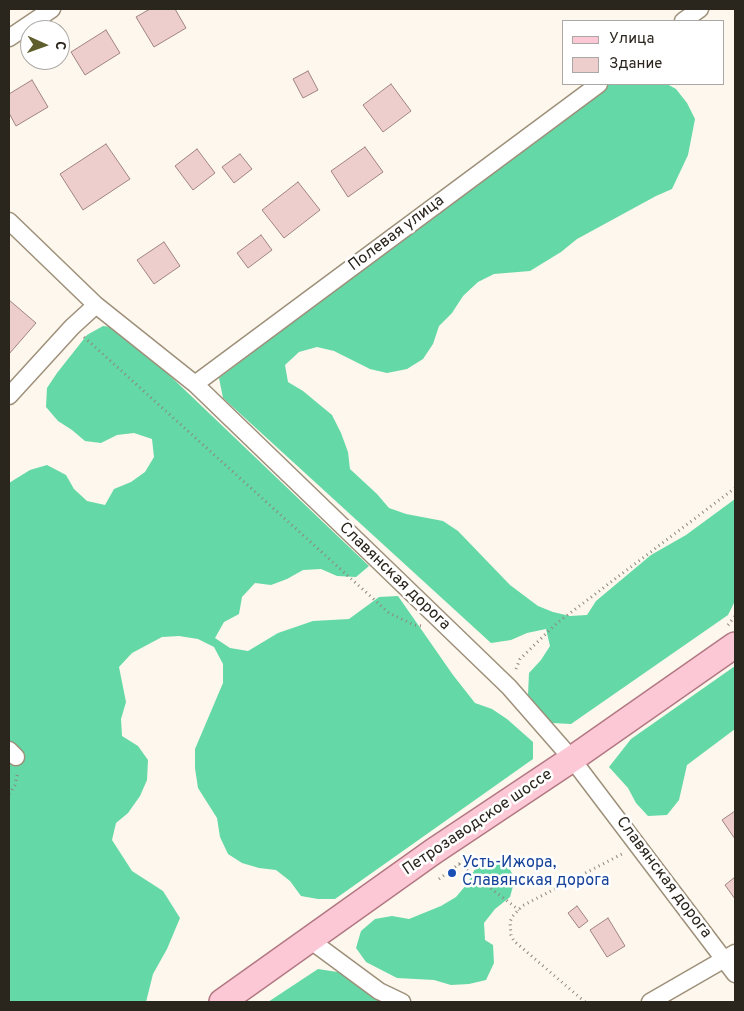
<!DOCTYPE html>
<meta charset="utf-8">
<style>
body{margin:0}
#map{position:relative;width:744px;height:1011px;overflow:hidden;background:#fdf7ed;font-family:Overpass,sans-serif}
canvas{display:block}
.frame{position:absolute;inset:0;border:10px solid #2b261d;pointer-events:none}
.legend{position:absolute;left:562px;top:20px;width:162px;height:65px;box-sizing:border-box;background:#fff;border:1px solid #aaa8a5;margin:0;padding:6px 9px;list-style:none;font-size:15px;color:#2b261d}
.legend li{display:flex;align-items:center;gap:10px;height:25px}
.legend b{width:25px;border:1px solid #aaa8a5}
.north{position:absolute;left:20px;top:20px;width:50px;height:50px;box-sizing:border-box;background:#fff;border:1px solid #aaa8a5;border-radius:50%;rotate:92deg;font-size:14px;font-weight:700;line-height:20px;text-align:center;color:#2b261d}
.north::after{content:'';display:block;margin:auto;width:18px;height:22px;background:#5d5e2b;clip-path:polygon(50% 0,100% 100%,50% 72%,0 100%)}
</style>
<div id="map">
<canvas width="744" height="1011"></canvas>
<div class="frame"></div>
<ul class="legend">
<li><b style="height:6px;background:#fdc8d6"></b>Улица</li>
<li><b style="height:14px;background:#edcecd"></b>Здание</li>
</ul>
<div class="north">С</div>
</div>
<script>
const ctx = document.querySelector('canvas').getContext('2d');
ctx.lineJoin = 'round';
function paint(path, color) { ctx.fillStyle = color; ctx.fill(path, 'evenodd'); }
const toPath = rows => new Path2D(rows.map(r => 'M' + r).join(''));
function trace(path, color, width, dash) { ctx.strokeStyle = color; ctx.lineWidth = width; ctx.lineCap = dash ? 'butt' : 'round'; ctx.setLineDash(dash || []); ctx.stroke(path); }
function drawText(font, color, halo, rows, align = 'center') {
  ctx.font = font + ' Overpass,sans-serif'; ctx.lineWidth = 5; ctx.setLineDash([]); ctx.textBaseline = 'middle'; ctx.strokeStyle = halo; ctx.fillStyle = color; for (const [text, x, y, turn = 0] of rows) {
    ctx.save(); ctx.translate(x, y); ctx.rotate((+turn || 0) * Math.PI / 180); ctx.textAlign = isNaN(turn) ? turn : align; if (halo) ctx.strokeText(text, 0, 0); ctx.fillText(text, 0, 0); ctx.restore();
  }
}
paint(toPath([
 [615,84,667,84,676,89,687,103,695,119,688,155,672,189,656,196,577,239,561,252,530,271,494,274,478,282,463,296,452,313,439,326,433,344,423,359,407,369,387,373,370,369,334,351,317,347,299,352,285,365,288,382,303,391,332,415,341,433,348,452,350,469,377,494,389,508,406,514,443,521,458,531,510,585,538,606,553,612,570,616,587,615,596,601,651,555,686,535,735,499,735,601,728,615,571,724,552,723,528,695,529,673,541,660,550,646,546,629,527,633,511,640,491,643,223,398,219,378,606,85],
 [103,326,120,328,369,566,356,577,337,576,321,569,303,570,287,579,271,585,255,583,242,597,239,614,224,622,215,638,230,648,248,651,278,633,313,621,349,619,379,597,398,596,453,675,475,703,492,709,507,719,533,742,533,759,335,899,318,899,301,896,290,881,276,870,259,868,242,863,228,854,220,837,217,818,198,788,195,768,195,749,223,683,223,664,214,647,198,639,179,636,162,637,132,653,119,667,126,702,121,719,122,736,138,746,148,760,147,780,140,796,128,813,116,823,112,840,132,871,163,891,180,918,167,949,153,974,146,1002,9,1002,9,483,30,470,47,465,66,475,74,489,87,501,105,505,114,489,131,482,145,472,154,457,152,439,134,433,117,435,101,443,85,441,72,430,58,421,46,407,47,388,57,373,87,335],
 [735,666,735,729,687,765,679,800,667,815,648,816,636,803,628,788,609,767,631,739],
 [491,861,507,864,515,879,510,897,495,909,484,923,485,940,493,945,494,963,486,980,469,984,451,985,434,980,397,978,366,962,356,948,361,931,375,919,392,916,409,919,441,906,456,897,467,884,475,869],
 [318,969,357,975,384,1002,268,1002]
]), '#64d8a7');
const building = toPath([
 [150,9,175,9,186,28,154,47,136,17,150,9],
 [106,30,120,53,85,75,71,52,106,30],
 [308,71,318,90,303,98,293,79,308,71],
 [32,80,48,107,16,126,9,113,9,94,32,80],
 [391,84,411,111,383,132,363,105,391,84],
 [106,144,130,179,83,210,60,174,106,144],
 [365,147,383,172,348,197,331,171,365,147],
 [197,149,215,173,193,190,175,166,197,149],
 [240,154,252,169,234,183,222,167,240,154],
 [298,182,320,210,284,238,262,210,298,182],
 [261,235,272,250,248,268,237,253,261,235],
 [164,242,180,266,154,284,137,260,164,242],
 [9,300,36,323,9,354,9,300],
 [735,811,735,839,722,820,735,811],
 [735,877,735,899,725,885,735,877],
 [577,906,588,921,579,928,568,913,577,906],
 [608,918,625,946,607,957,590,930,608,918]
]);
paint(building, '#edcecd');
trace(building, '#a08382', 1);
const minor = toPath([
 [683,21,700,9],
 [9,38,52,9],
 [9,221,96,305,195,384,509,687,572,759,735,974],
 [195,384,599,84],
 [9,396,72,327,96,305],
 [9,750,16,757],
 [310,940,379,991,402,1002],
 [650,1002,735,953]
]);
const primary = toPath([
 [222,1002,434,851,572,759,735,645]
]);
trace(minor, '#9e907a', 19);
trace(primary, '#b27883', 28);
trace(toPath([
 [84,337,389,613,414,625,421,626],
 [728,625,735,616],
 [516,669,520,659,557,623,735,488],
 [9,794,15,785,18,772],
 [459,864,466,858],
 [439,879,459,864,519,910],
 [585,1002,514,941,511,935,510,922,512,917,522,906,622,854]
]), '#8c877d', 3, [1, 4]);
trace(minor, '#fff', 16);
trace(primary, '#fdc8d6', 25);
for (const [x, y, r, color] of [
 [452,873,5,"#1a4fb4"]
]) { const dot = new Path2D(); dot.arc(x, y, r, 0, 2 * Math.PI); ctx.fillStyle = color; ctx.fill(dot); trace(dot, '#fff', 2); }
drawText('16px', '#2b261d', '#fff', [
 ["Полевая улица",397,234,-37],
 ["Славянская дорога",394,577,44],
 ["Петрозаводское шоссе",478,823,-34],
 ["Славянская дорога",663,878,53]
]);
drawText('16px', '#164399', '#fff', [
 ["Усть-Ижора,",462,864],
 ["Славянская дорога",462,882]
], 'left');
</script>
